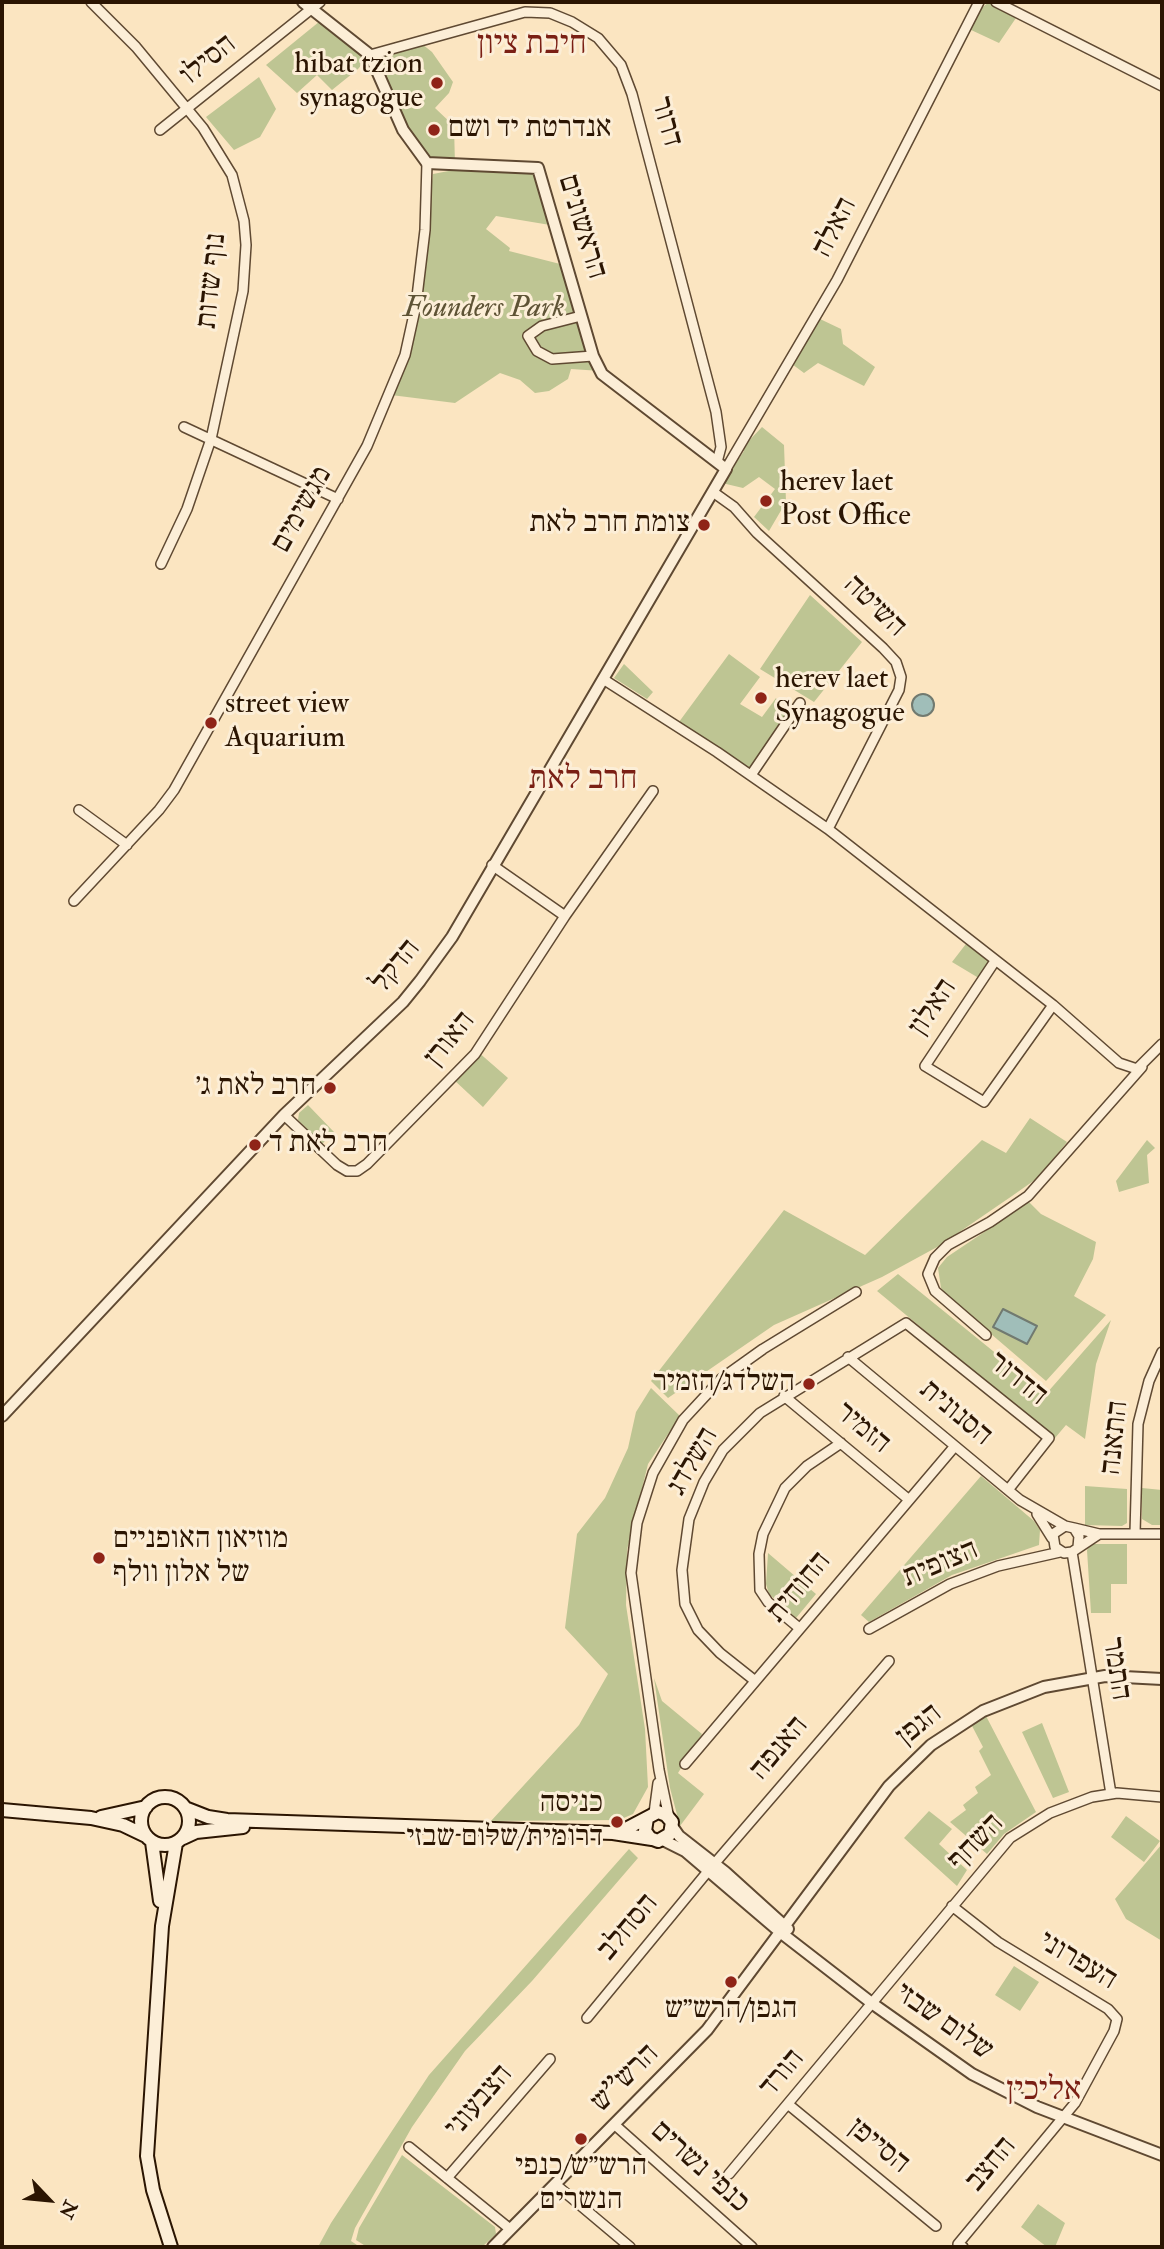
<!DOCTYPE html>
<meta charset="utf-8">
<style>
body{margin:0}
#map{position:relative;width:1164px;height:2249px;overflow:hidden;background:#fbe5c1;font-family:"IM FELL Double Pica",serif}
canvas{display:block}
.frame{position:absolute;inset:0;border:4px solid #2b1502;pointer-events:none}
.north{position:absolute;left:14px;top:2165px;width:70px;height:70px;-webkit-text-stroke:5px #fceed7;paint-order:stroke;rotate:116deg;font-size:19px;font-weight:700;line-height:28px;text-align:center;color:#2b1502}
.north::after{content:'';display:block;margin:auto;width:24px;height:32px;background:#2b1502;clip-path:polygon(50% 0,100% 100%,50% 72%,0 100%)}
</style>
<div id="map">
<canvas width="1164" height="2249"></canvas>
<div class="frame"></div>
<div class="north">N</div>
</div>
<script>
const ctx = document.querySelector('canvas').getContext('2d');
ctx.lineJoin = 'round';
function paint(path, color) { ctx.fillStyle = color; ctx.fill(path, 'evenodd'); }
const toPath = rows => new Path2D(rows.map(r => 'M' + r).join(''));
function trace(path, color, width, dash) { ctx.strokeStyle = color; ctx.lineWidth = width; ctx.lineCap = dash ? 'butt' : 'round'; ctx.setLineDash(dash || []); ctx.stroke(path); }
function drawText(font, color, halo, rows, align = 'center') {
  ctx.font = font + ' "IM FELL Double Pica","Frank Ruhl Libre",serif'; ctx.lineWidth = 6; ctx.setLineDash([]); ctx.textBaseline = 'middle'; ctx.strokeStyle = halo; ctx.fillStyle = color; for (const [text, x, y, turn = 0] of rows) {
    ctx.save(); ctx.translate(x, y); ctx.rotate((+turn || 0) * Math.PI / 180); ctx.textAlign = isNaN(turn) ? turn : align; if (halo) ctx.strokeText(text, 0, 0); ctx.fillText(text, 0, 0); ctx.restore();
  }
}
paint(toPath([
 [989,2,1018,15,999,43,969,29,978,11],
 [325,17,370,55,358,69,332,90,317,75,297,93,266,65],
 [422,44,432,52,453,82,449,93,435,108,454,126,455,165,427,163,403,130,374,54],
 [259,77,276,109,260,137,234,150,206,117],
 [485,164,538,168,556,226,496,216,486,229,510,248,509,251,568,266,601,371,571,369,568,379,549,391,535,393,520,380,500,373,455,403,391,395,411,346,433,174],
 [820,319,841,329,843,344,875,367,864,386,818,363,804,373,792,364],
 [762,427,784,445,786,502,769,531,754,517,775,489,759,477,743,488,722,483,744,451,742,448],
 [810,595,862,642,814,702,760,669],
 [729,654,760,677,740,704,762,717,776,698,788,721,751,775,676,726],
 [624,664,653,692,647,699,614,678],
 [969,940,995,961,982,980,952,962],
 [477,1051,508,1078,483,1107,453,1079],
 [308,1105,334,1132,322,1144,298,1120,299,1113],
 [1030,1118,1067,1142,1039,1177,1012,1196,939,1246,882,1277,774,1325,668,1398,651,1381,784,1210,865,1255,982,1140,1006,1153],
 [1147,1140,1155,1148,1147,1155,1149,1183,1119,1192,1116,1181],
 [1029,1202,1041,1214,1096,1242,1093,1259,1074,1296,1106,1315,1046,1381,949,1298,941,1288,938,1268,947,1257],
 [898,1274,1046,1394,1111,1320,1096,1364,1085,1439,1066,1425,1055,1438,877,1291],
 [651,1388,680,1416,648,1464,627,1550,626,1605,645,1729,648,1787,633,1814,619,1820,491,1821,579,1725,608,1674,565,1628,577,1534,605,1498,628,1448,636,1412],
 [981,1476,1034,1521,1040,1530,1039,1545,952,1575,869,1622,861,1615],
 [1085,1486,1127,1489,1127,1523,1122,1526,1085,1525],
 [1142,1488,1162,1490,1162,1525,1152,1525,1142,1519],
 [1091,1544,1127,1544,1127,1584,1111,1584,1111,1613,1091,1613,1087,1550],
 [768,1553,816,1594,796,1618,769,1594,766,1584],
 [654,1678,662,1701,702,1734,678,1773,704,1794,680,1826,670,1788],
 [986,1716,1036,1812,1004,1834,987,1854,950,1822,966,1810,963,1805,978,1793,975,1787,991,1775,979,1751,983,1747,971,1724],
 [1042,1723,1069,1792,1053,1798,1022,1732],
 [929,1811,952,1829,939,1844,967,1870,957,1886,904,1838],
 [1126,1816,1160,1841,1144,1862,1111,1837],
 [1162,1844,1162,1941,1126,1919,1115,1899],
 [629,1849,638,1858,532,1981,465,2051,412,2127,355,2228,351,2241,360,2247,318,2247,331,2223,429,2075],
 [1014,1966,1039,1982,1020,2011,995,1995],
 [402,2155,495,2227,496,2234,482,2247,367,2247,356,2240,359,2228],
 [1038,2204,1065,2223,1055,2247,1047,2247,1021,2227]
]), '#bec593');
const water = toPath([
 '912 705a11 11 0 1 1 22 0a11 11 0 1 1-22 0Z',
 [1003,1309,1037,1326,1027,1344,993,1327,1003,1309]
]);
paint(water, '#a0beb9');
trace(water, '#717a70', 2);
const minor = toPath([
 [91,2,136,47,203,128,232,175,244,221,246,245,243,291,211,439,187,509,161,564],
 [996,2,1162,86],
 [370,55,525,12,550,13,572,22,598,38,621,65,632,94,716,412,721,447,717,462],
 [160,130,320,2],
 [581,316,542,326,528,336,537,351,552,359,593,356],
 [184,427,338,499],
 [726,469,837,280,979,2],
 [713,492,734,507,757,533,883,648,896,662,901,677,899,690,828,829],
 [603,679,717,752,828,829,1053,1005,1119,1063,1137,1069,1162,1044],
 [751,775,800,703],
 [79,810,127,845],
 [492,865,565,916],
 [74,901,159,810,174,790,367,446,405,355,416,305,425,230,427,163],
 [995,961,925,1066,984,1102,1053,1005],
 [284,1115,337,1165,347,1171,357,1171,367,1164,475,1054,565,916,653,791],
 [986,1335,935,1291,928,1274,935,1258,948,1245,990,1222,1028,1196,1142,1067],
 [848,1357,1020,1500,1065,1526],
 [784,1396,908,1499],
 [1037,1514,1052,1538],
 [1074,1528,1099,1534,1162,1534],
 [1135,1533,1138,1424,1149,1381,1162,1352],
 [1078,1547,1079,1536,1074,1528,1065,1526,1053,1534,1055,1547,1064,1553,1072,1552,1099,1534],
 [1072,1552,1111,1794],
 [798,1627,768,1602,760,1590,759,1554,763,1534,785,1488,807,1466,841,1443],
 [869,1629,950,1584,998,1566,1060,1552],
 [754,1680,720,1653,698,1630,685,1604,682,1570,689,1519,704,1482,723,1450,760,1413,906,1323,1049,1438,1008,1490],
 [685,1764,955,1446],
 [654,1813,658,1783],
 [669,1818,659,1770,631,1573,637,1523,653,1473,683,1420,721,1379,763,1349,856,1292],
 [952,1906,998,1942,1108,2009,1117,2019,1114,2031,1075,2103,958,2244,963,2247],
 [587,2018,709,1870,889,1661],
 [789,2105,936,2226],
 [615,2125,752,2247],
 [409,2147,510,2229],
 [729,2174,1010,1838,1050,1813,1092,1797,1117,1793,1162,1797],
 [447,2178,550,2059],
 [555,2184,630,2247]
]);
const tertiary = toPath([
 [2,1416,284,1115,403,1002,420,981,452,937,726,469,602,374,593,356,538,168,427,163,403,130,370,55,303,2],
 [672,1826,679,1836,725,1872,788,1929],
 [663,1840,685,1851,780,1932,873,2004,972,2074,1037,2107,1162,2155],
 [493,2247,707,2030,889,1786,931,1745,983,1711,1044,1687,1105,1676,1162,1679]
]);
const secondary = toPath([
 '141 1821a24 24 0 1 1 48 0a24 24 0 1 1-48 0Z',
 [185,1808,208,1817,227,1820,613,1833,652,1839],
 [2,1810,91,1818,123,1825,146,1836],
 [101,1817,146,1807],
 [620,1832,658,1812,666,1815,672,1822,670,1834,658,1841,650,1838,645,1831,647,1818],
 [183,1838,196,1832,243,1827],
 [152,1842,160,1901],
 [171,2247,153,2190,147,2156,162,1926,176,1843]
]);
trace(minor, '#5f4932', 12);
trace(tertiary, '#5f4932', 14);
trace(secondary, '#2b1502', 16);
trace(minor, '#fceed7', 9);
trace(tertiary, '#fceed7', 10);
trace(secondary, '#fceed7', 12);
for (const [x, y, r, color] of [
 [437,83,7,"#8f2418"],
 [434,130,7,"#8f2418"],
 [766,501,7,"#8f2418"],
 [704,525,7,"#8f2418"],
 [761,698,7,"#8f2418"],
 [211,723,7,"#8f2418"],
 [330,1088,7,"#8f2418"],
 [255,1145,7,"#8f2418"],
 [809,1384,7,"#8f2418"],
 [99,1558,7,"#8f2418"],
 [617,1822,7,"#8f2418"],
 [731,1982,7,"#8f2418"],
 [581,2139,7,"#8f2418"]
]) { const dot = new Path2D(); dot.arc(x, y, r, 0, 2 * Math.PI); ctx.fillStyle = color; ctx.fill(dot); trace(dot, '#fceed7', 2.5); }
drawText('30px', '#2b1502', '#fceed7', [
 ["הסילו",209,61,-39],
 ["דרור",665,122,74],
 ["הראשונים",581,227,73],
 ["האלה",836,228,-63],
 ["נוף שדות",213,281,-84],
 ["מגשימים",303,510,-61],
 ["השיטה",874,607,44],
 ["הדקל",397,967,-51],
 ["האלון",934,1008,-56],
 ["האורן",451,1040,-51],
 ["הדרור",1017,1380,39],
 ["הסנונית",955,1414,40],
 ["הזמיר",862,1429,40],
 ["התאנה",1116,1438,-84],
 ["השלדג",694,1462,-60],
 ["הצופית",941,1565,-23],
 ["החוחית",800,1588,-50],
 ["התמר",1115,1669,81],
 ["הגפן",920,1726,-39],
 ["האנפה",780,1749,-50],
 ["השחף",977,1843,-46],
 ["הסחלב",629,1928,-50],
 ["העפרוני",1077,1962,31],
 ["שלום שבזי",943,2023,35],
 ["הורד",783,2074,-50],
 ["הרש''ש",626,2079,-45],
 ["הצבעוני",480,2102,-49],
 ["הסייפן",878,2147,39],
 ["החצב",992,2165,-50],
 ["כנפי נשרים",699,2168,42]
]);
drawText('30px', '#2b1502', '#fceed7', [
 ["hibat tzion",423,66,"right"],
 ["synagogue",423,100,"right"],
 ["אנדרטת יד ושם",448,130],
 ["herev laet",780,484],
 ["Post Office",780,518],
 ["צומת חרב לאת",690,525,"right"],
 ["herev laet",775,681],
 ["Synagogue",775,715],
 ["street view",225,706],
 ["Aquarium",225,740],
 ["חרב לאת ג׳",316,1088,"right"],
 ["חרב לאת ד",269,1145],
 ["השלדג/הזמיר",795,1384,"right"],
 ["מוזיאון האופניים",113,1541],
 ["של אלון וולף",113,1575],
 ["כניסה",603,1805,"right"],
 ["דרומית/שלום שבזי",603,1839,"right"],
 ["הגפן/הרש״ש",731,2011,"center"],
 ["הרש״ש/כנפי",581,2168,"center"],
 ["הנשרים",581,2202,"center"]
], 'left');
drawText('italic 30px', '#5e5335', '#fceed7', [
 ["Founders Park",484,310]
]);
drawText('33px', '#7a1f14', '#fceed7', [
 ["חיבת ציון",532,46],
 ["חרב לאת",583,781],
 ["אליכין",1044,2092]
]);
</script>
